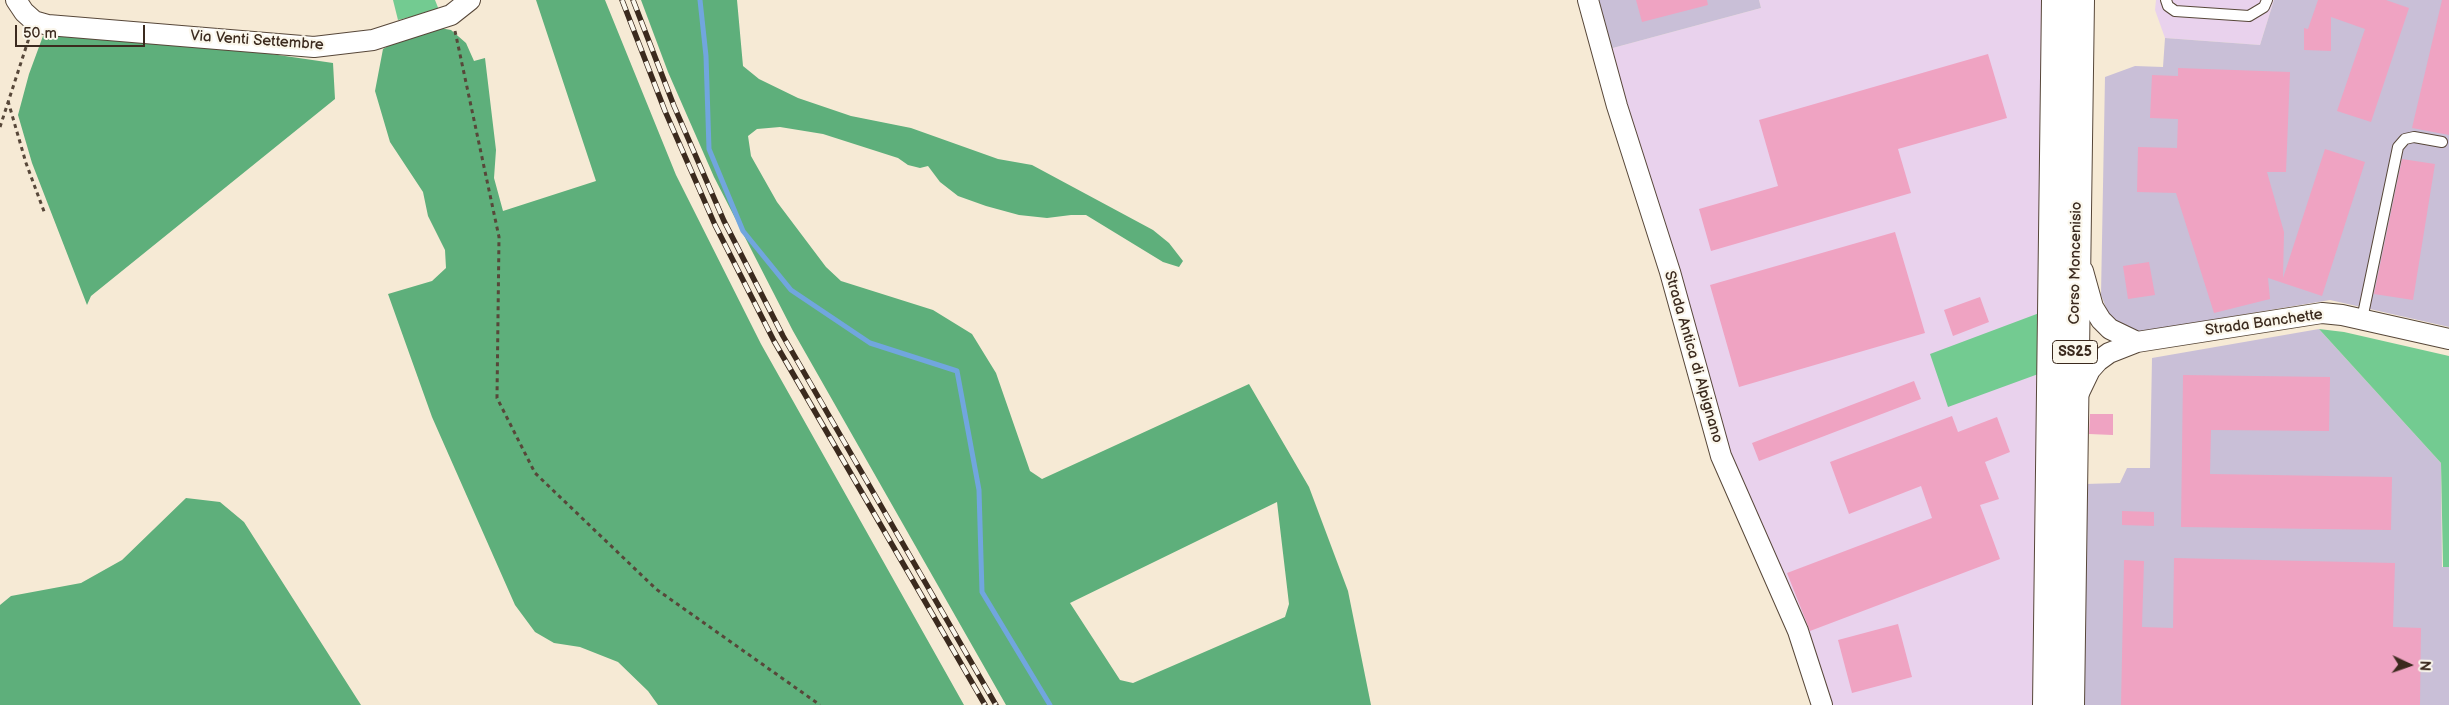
<!DOCTYPE html>
<style>
body{margin:0}
#map{position:relative;width:2449px;height:705px;overflow:hidden;background:#f6ead5;font-family:"Balsamiq Sans",sans-serif}
canvas{display:block}
.north{position:absolute;left:2384px;top:640px;width:50px;height:50px;-webkit-text-stroke:4px #fbf7ec;paint-order:stroke;rotate:93deg;font-size:14px;font-weight:700;line-height:20px;text-align:center;color:#3b2a1e}
.north::after{content:'';display:block;margin:auto;width:18px;height:22px;background:#3b2a1e;clip-path:polygon(50% 0,100% 100%,50% 72%,0 100%)}
.scale{position:absolute;left:15px;top:25px;width:130px;height:22px;box-sizing:border-box;border:2px solid #3b2a1e;border-top:0;padding-left:6px;font-size:15px;line-height:18px;white-space:nowrap;color:#3b2a1e;-webkit-text-stroke:4px #fbf7ec;paint-order:stroke}
</style>
<div id="map">
<canvas width="2449" height="705"></canvas>
<div class="north">N</div>
<div class="scale">50 m</div>
</div>
<script>
const ctx = document.querySelector('canvas').getContext('2d');
ctx.lineJoin = 'round';
function paint(path, color) { ctx.fillStyle = color; ctx.fill(path, 'evenodd'); }
const toPath = rows => new Path2D(rows.map(r => 'M' + r).join(''));
function trace(path, color, width, dash) { ctx.strokeStyle = color; ctx.lineWidth = width; ctx.lineCap = dash ? 'butt' : 'round'; ctx.setLineDash(dash || []); ctx.stroke(path); }
function drawText(font, color, halo, rows, align = 'center') {
  ctx.font = font + ' "Balsamiq Sans",sans-serif'; ctx.lineWidth = 4.5; ctx.setLineDash([]); ctx.textBaseline = 'middle'; ctx.strokeStyle = halo; ctx.fillStyle = color; for (const [text, x, y, turn = 0] of rows) {
    ctx.save(); ctx.translate(x, y); ctx.rotate((+turn || 0) * Math.PI / 180); ctx.textAlign = isNaN(turn) ? turn : align; if (halo) ctx.strokeText(text, 0, 0); ctx.fillText(text, 0, 0); ctx.restore();
  }
}
paint(toPath([
 [1759,0,2046,0,2037,705,1829,705,1730,458,1609,49,1761,8],
 [2156,0,2274,0,2260,45,2165,38,2155,10]
]), '#e9d2ed');
paint(toPath([
 [1599,0,1759,0,1761,8,1609,49],
 [2274,0,2449,0,2449,327,2330,300,2139,332,2128,330,2116,324,2108,313,2101,295,2105,77,2135,66,2163,67,2165,38,2260,45],
 [2319,329,2441,463,2442,567,2449,567,2449,705,2081,705,2085,484,2120,483,2127,468,2150,468,2152,358]
]), '#c9bfd7');
paint(toPath([
 [393,0,435,0,439,10,398,20],
 [2042,312,2041,373,1948,407,1930,354],
 [2319,329,2344,332,2449,356,2449,567,2443,567,2441,463]
]), '#73cb91');
paint(toPath([
 [536,0,605,0,676,175,761,344,964,705,658,705,648,691,618,662,580,647,554,643,535,632,515,605,432,417,388,294,432,281,446,268,445,250,428,216,423,192,390,142,375,91,383,49,409,34,440,28,451,30,466,43,474,61,485,58,496,150,494,178,503,211,596,181],
 [641,0,737,0,743,66,759,79,798,98,851,116,911,128,998,159,1032,165,1153,230,1169,243,1183,261,1179,267,1163,262,1086,215,1071,215,1047,218,1019,215,986,206,958,196,940,182,928,166,920,168,908,165,898,158,823,134,780,127,757,129,748,136,751,156,777,202,826,267,841,281,933,310,972,334,996,373,1030,471,1042,479,1249,384,1309,487,1348,591,1371,705,1006,705,793,331,714,177,668,72],
 [1277,502,1289,604,1285,617,1133,683,1120,680,1070,603],
 [49,31,223,47,333,63,335,99,91,296,87,305,32,163,18,115,29,74,43,36],
 [186,498,220,502,244,522,361,705,0,705,0,605,11,596,81,583,122,560]
]), '#5eaf7b');
trace(toPath([
 [700,0,706,56,709,149,743,231,791,290,870,343,957,371,979,490,982,592,1050,705]
]), '#71a6de', 5);
paint(toPath([
 [1636,0,1707,0,1708,5,1642,22],
 [2318,0,2386,0,2409,8,2371,122,2337,111,2365,29,2331,17,2331,51,2304,50,2304,28,2308,29],
 [2442,0,2449,0,2449,135,2412,128],
 [1988,54,2007,118,1898,149,1911,193,1711,251,1699,209,1778,186,1759,120],
 [2178,68,2290,72,2286,172,2267,172,2284,232,2283,278,2325,149,2365,162,2322,296,2268,278,2270,299,2214,313,2176,193,2137,192,2138,147,2177,148,2178,119,2150,118,2152,75,2178,76],
 [2402,159,2435,164,2413,300,2374,294],
 [1895,232,1925,333,1739,387,1710,285],
 [2149,262,2155,295,2128,299,2123,266],
 [1980,297,1989,322,1953,336,1944,310],
 [2183,375,2330,377,2329,431,2211,430,2210,474,2392,477,2391,530,2181,527],
 [1914,381,1921,399,1759,461,1752,443],
 [2090,414,2113,414,2113,435,2089,434],
 [1952,416,1958,432,1997,417,2010,452,1985,462,1999,499,1980,505,2000,559,1810,631,1787,573,1932,518,1921,486,1849,514,1830,462],
 [2122,511,2154,512,2154,526,2122,525],
 [2174,558,2395,563,2393,627,2421,628,2420,705,2121,705,2124,560,2144,561,2142,627,2173,628],
 [1898,624,1912,677,1852,693,1838,640]
]), '#efa3c2');
const lane = toPath([
 [2166,0,2168,6,2175,11,2249,16,2264,7,2267,0],
 [2362,319,2398,147,2405,139,2414,137,2442,142]
]);
const street = toPath([
 [16,0,24,12,34,21,48,25,314,47,373,40,451,15,470,0],
 [1588,0,1617,106,1670,272,1721,456,1798,631,1822,705],
 [2137,342,2322,313,2342,315,2449,339],
 [2077,397,2090,370,2098,361,2109,353,2137,342,2110,329,2101,320,2093,307,2083,271]
]);
const primary = toPath([
 [2047,705,2056,0],
 [2070,705,2080,0]
]);
trace(lane, '#574739', 12);
trace(street, '#574739', 22);
trace(primary, '#574739', 30);
trace(toPath([
 [455,31,499,237,497,398,535,473,656,589,820,705],
 [8,101,26,163,45,214],
 [0,127,29,38]
]), '#574739', 3, [4, 4]);
trace(lane, '#fff', 10);
trace(street, '#fff', 20);
trace(primary, '#fff', 28);
const rail = toPath([
 [622,0,665,111,715,225,774,341,985,705],
 [633,0,674,106,724,221,783,336,996,705]
]);
trace(rail, '#3b2a1e', 5.5);
trace(rail, '#fbf7ec', 4, [11]);
for (const [x, y, w] of [
 [2075,352,45]
]) { const box = new Path2D(); box.roundRect(x - w / 2, y - 11.5, w, 23, 4); ctx.fillStyle = '#fbf7ec'; ctx.fill(box); trace(box, '#3b2a1e', 1); }
drawText('bold 14px', '#3b2a1e', null, [
 ["SS25",2075,352]
]);
drawText('15px', '#3b2a1e', '#fbf7ec', [
 ["Via Venti Settembre",257,41,4],
 ["Corso Moncenisio",2076,263,-89],
 ["Strada Banchette",2264,323,-8],
 ["Strada Antica di Alpignano",1693,357,74]
]);
</script>
